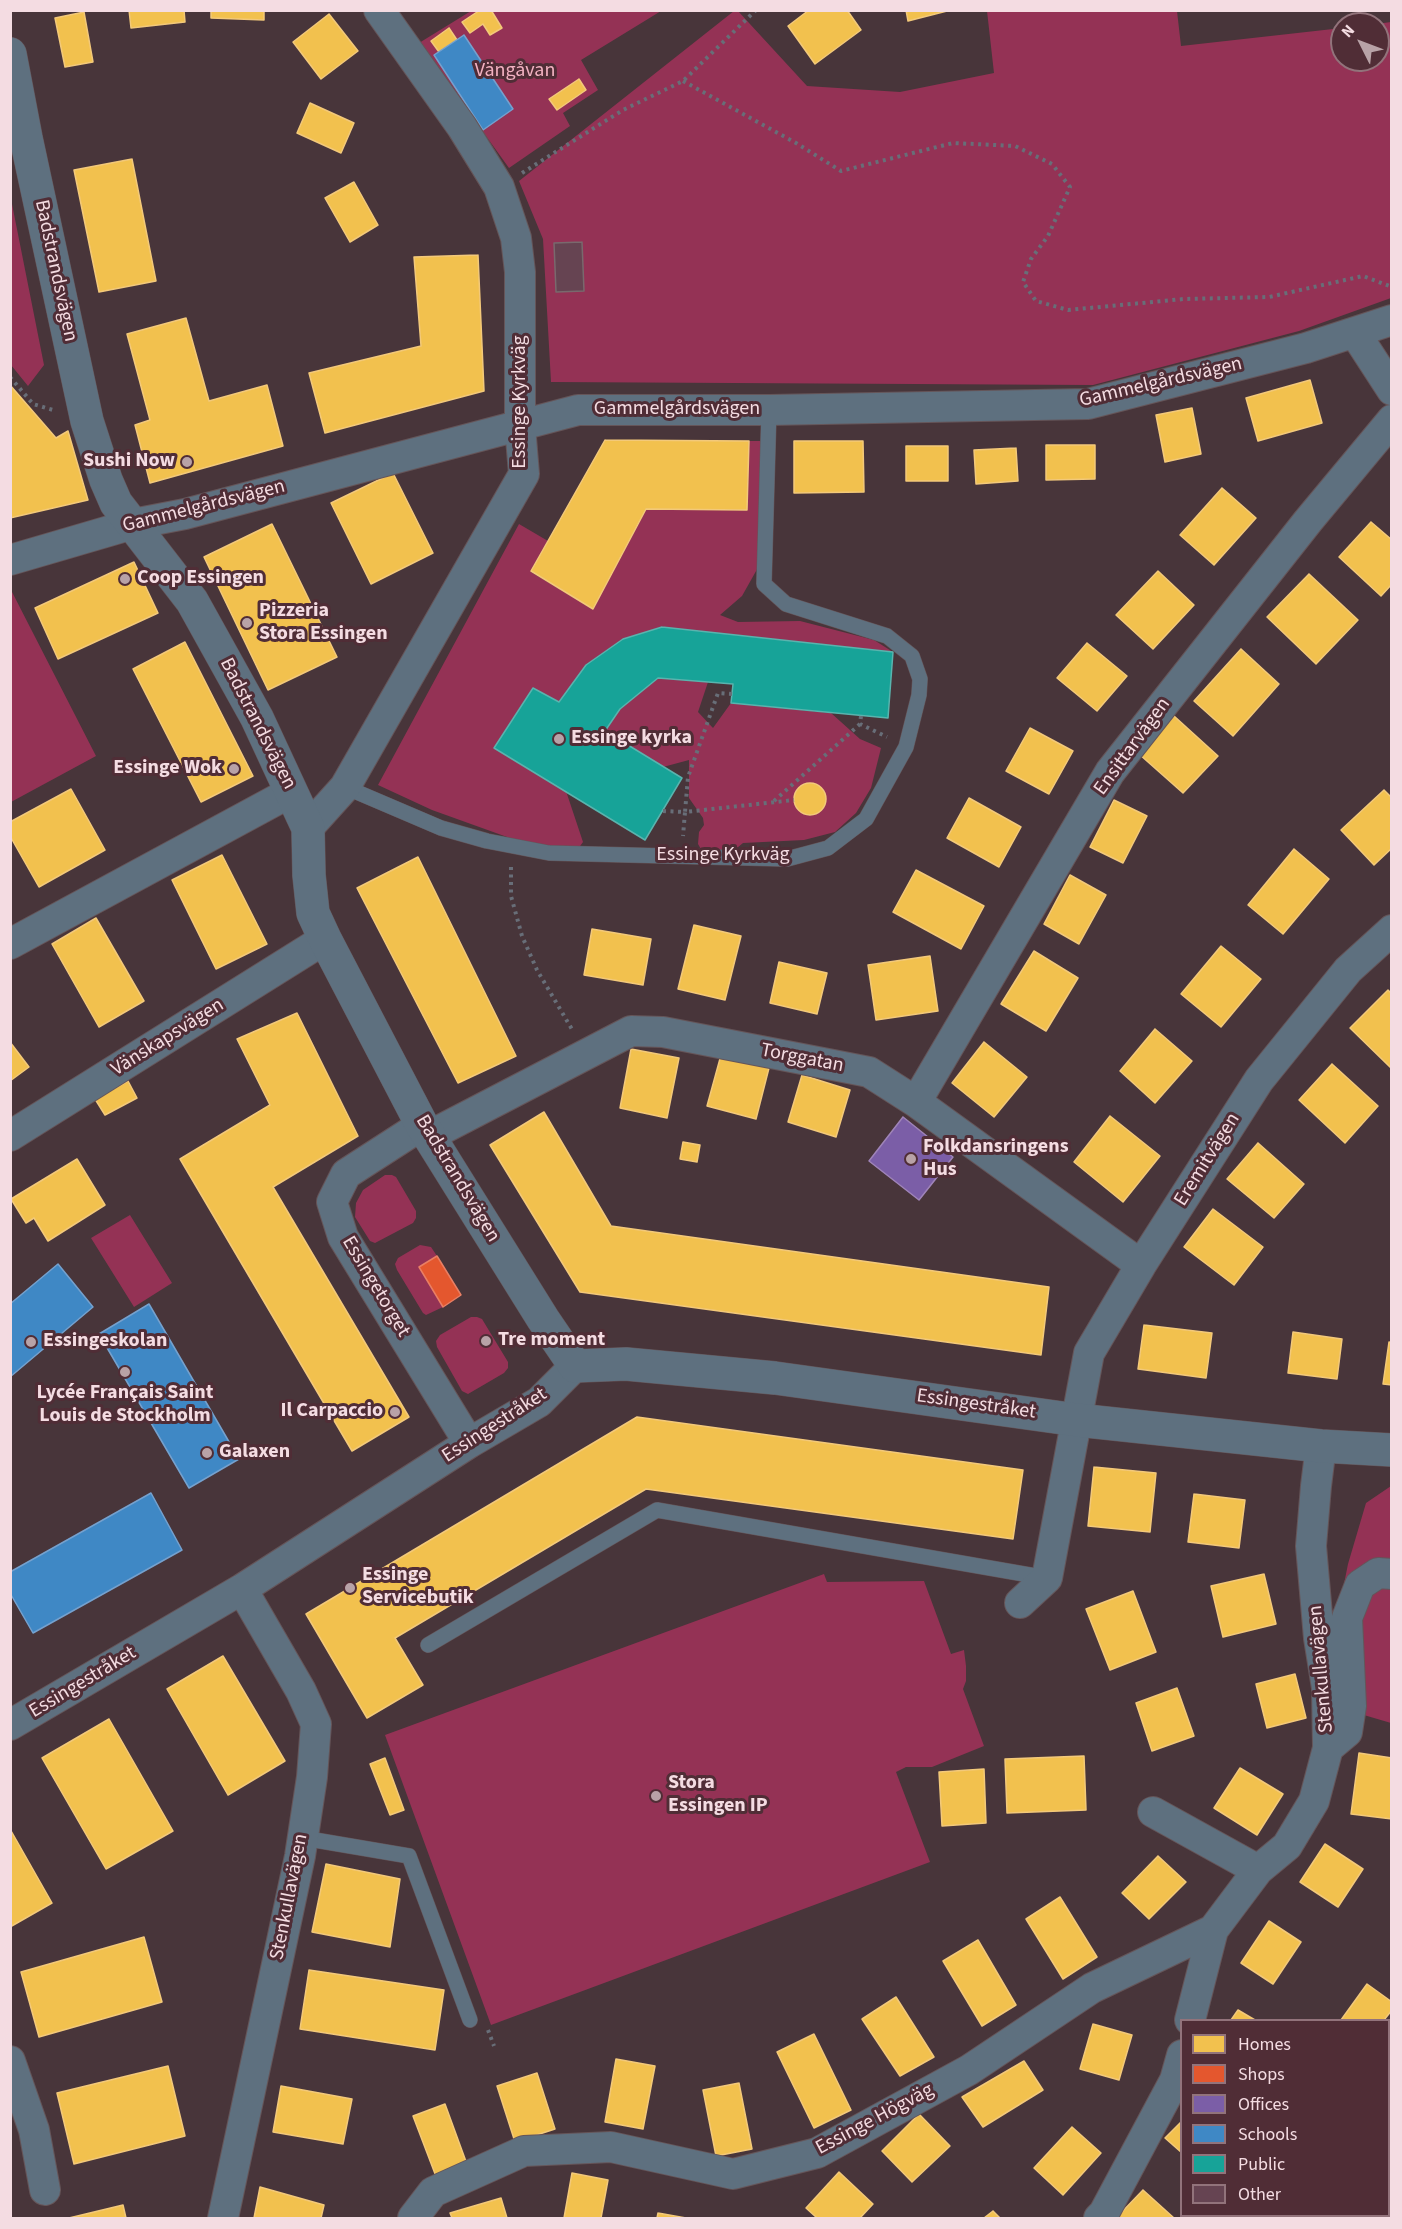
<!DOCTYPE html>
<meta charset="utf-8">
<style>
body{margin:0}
#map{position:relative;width:1402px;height:2229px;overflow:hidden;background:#48353a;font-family:"Source Sans 3",sans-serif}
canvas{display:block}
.frame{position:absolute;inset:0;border:12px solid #f4dce2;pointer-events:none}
.legend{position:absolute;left:1180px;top:2019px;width:210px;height:198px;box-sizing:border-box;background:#502d36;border:2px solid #92737b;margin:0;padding:8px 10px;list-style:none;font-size:18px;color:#f4dce2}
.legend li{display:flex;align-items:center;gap:12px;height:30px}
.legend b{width:30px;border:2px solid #92737b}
.north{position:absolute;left:1330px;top:12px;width:60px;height:60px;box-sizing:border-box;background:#502d36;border:2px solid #92737b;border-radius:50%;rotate:312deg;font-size:16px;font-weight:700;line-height:24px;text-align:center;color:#f4dce2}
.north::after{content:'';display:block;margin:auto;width:21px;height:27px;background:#b8a2a7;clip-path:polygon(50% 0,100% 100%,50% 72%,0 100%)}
</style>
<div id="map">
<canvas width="1402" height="2229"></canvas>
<div class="frame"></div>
<ul class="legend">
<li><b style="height:16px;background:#f2c14e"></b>Homes</li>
<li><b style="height:16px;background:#e4572e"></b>Shops</li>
<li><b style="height:16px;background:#7b5ea7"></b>Offices</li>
<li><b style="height:16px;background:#3f88c5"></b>Schools</li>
<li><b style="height:16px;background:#17a398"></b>Public</li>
<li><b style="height:16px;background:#664452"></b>Other</li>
</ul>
<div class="north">N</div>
</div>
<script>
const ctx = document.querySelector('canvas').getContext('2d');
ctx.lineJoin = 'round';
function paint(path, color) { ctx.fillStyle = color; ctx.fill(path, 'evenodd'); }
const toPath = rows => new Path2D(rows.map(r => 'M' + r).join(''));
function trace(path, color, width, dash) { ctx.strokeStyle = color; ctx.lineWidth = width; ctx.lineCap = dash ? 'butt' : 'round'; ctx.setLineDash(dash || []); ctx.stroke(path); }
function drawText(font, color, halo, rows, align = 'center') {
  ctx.font = font + ' "Source Sans 3",sans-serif'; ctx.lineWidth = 6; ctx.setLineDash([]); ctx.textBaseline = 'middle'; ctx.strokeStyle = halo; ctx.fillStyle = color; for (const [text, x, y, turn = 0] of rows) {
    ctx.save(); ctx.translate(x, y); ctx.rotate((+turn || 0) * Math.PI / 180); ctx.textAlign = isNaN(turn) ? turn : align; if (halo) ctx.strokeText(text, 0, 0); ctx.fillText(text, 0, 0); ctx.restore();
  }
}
paint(toPath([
 [471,11,661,11,581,60,598,90,563,113,570,126,509,168,419,43],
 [734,11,738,11,807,86,900,92,994,73,987,11,1177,11,1181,46,1342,28,1342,60,1378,60,1378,24,1376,24,1391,22,1391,298,1299,331,1093,385,551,382,543,239,519,181],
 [11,199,44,365,28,386,11,365],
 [749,441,761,441,760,564,742,596,720,615,738,622,800,621,874,640,893,652,662,627,623,639,586,665,566,791,583,842,578,849,521,842,432,810,378,785,519,524,548,541,531,572,593,609,646,509,747,510],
 [11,590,96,756,11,802,10,802],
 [658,678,708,682,698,712,713,728,731,703,831,713,860,739,881,748,871,788,856,813,835,832,804,840,743,843,732,852,702,851,698,844,699,832,704,825,703,818,689,798,689,760,663,767,605,731,620,709],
 [385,1175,392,1175,396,1177,416,1211,416,1218,413,1223,375,1243,370,1241,355,1217,356,1203,363,1190],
 [130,1215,172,1283,134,1307,91,1238],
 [420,1245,431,1247,437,1256,443,1307,426,1315,423,1313,397,1270,395,1264,398,1258],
 [471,1317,477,1317,482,1319,508,1362,508,1368,504,1373,468,1394,462,1391,437,1347,436,1341,440,1335],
 [1391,1486,1391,1723,1340,1708,1338,1614,1348,1564,1366,1503],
 [824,1574,827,1582,924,1581,951,1654,964,1650,966,1666,966,1681,963,1689,984,1746,932,1767,906,1767,896,1772,930,1862,491,2025,385,1735]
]), '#943255');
const homes = toPath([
 [129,10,184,10,185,22,131,28,129,10],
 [211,10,264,10,264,20,211,18,211,10],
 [480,10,491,10,502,28,490,35,483,24,470,33,462,22,480,10],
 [809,10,847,10,861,30,815,64,788,26,809,10],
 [906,10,947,10,947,11,908,21,906,10],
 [84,12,93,62,65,67,55,18,84,12],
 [329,14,358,51,321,79,293,42,329,14],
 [449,28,457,40,439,52,431,41,449,28],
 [579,79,586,90,557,110,549,99,579,79],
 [310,103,354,123,341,153,297,133,310,103],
 [132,159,156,281,99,292,74,170,132,159],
 [354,182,378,225,350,242,325,198,354,182],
 [478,255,484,391,325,433,309,373,421,346,414,257,478,255],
 [186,318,209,401,267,385,283,446,150,483,135,425,150,420,127,334,186,318],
 [1310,380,1322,423,1258,441,1246,398,1310,380],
 [10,385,56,438,68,431,88,500,10,518,10,385],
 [1192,408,1201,454,1165,462,1156,415,1192,408],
 [605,440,749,441,747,510,646,509,593,609,531,571,605,440],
 [794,441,863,441,864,492,794,493,794,441],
 [1046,445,1095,445,1095,479,1046,480,1046,445],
 [906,446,948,446,948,481,906,481,906,446],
 [1016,448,1018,481,976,484,974,450,1016,448],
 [393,473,433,553,371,584,331,503,393,473],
 [1222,488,1256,518,1214,565,1180,535,1222,488],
 [1371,522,1392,540,1392,584,1381,596,1339,557,1371,522],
 [272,524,337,657,268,690,204,557,272,524],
 [134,562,158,613,58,659,35,608,134,562],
 [1158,571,1194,605,1153,649,1116,615,1158,571],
 [1309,574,1358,620,1316,664,1267,617,1309,574],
 [185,642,253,776,201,802,133,669,185,642],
 [1087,643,1127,676,1097,711,1057,678,1087,643],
 [1241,649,1279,684,1233,736,1194,701,1241,649],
 [1174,716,1218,756,1183,793,1139,754,1174,716],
 [1030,728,1073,751,1049,794,1006,771,1030,728],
 '794 799a16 16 0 1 1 32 0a16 16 0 1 1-32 0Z',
 [71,789,105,850,39,887,10,836,10,822,71,789],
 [1384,790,1392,798,1392,848,1374,865,1341,830,1384,790],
 [969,798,1021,827,999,867,947,838,969,798],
 [1114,800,1147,816,1123,863,1090,847,1114,800],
 [1294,849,1329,879,1283,934,1248,905,1294,849],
 [222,855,267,944,216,969,172,880,222,855],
 [418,857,516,1056,458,1083,357,888,418,857],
 [916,870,984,906,961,949,893,912,916,870],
 [1070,875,1106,895,1079,944,1044,924,1070,875],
 [96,918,144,1001,99,1027,52,944,96,918],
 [694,925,741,936,725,1000,678,989,694,925],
 [592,929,651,939,643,985,584,975,592,929],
 [1221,946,1261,979,1221,1027,1181,994,1221,946],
 [1034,951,1078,978,1046,1031,1001,1004,1034,951],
 [930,956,938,1011,876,1020,868,965,930,956],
 [779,962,827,973,817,1014,770,1003,779,962],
 [1388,990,1392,994,1392,1069,1350,1028,1388,990],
 [297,1013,358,1136,273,1187,409,1417,352,1451,180,1159,270,1105,237,1039,297,1013],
 [1155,1029,1192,1061,1155,1103,1120,1071,1155,1029],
 [10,1042,29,1067,10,1081,10,1042],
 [984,1042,1027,1077,994,1117,952,1083,984,1042],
 [631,1049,679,1058,667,1118,620,1108,631,1049],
 [721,1055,769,1068,756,1119,707,1106,721,1055],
 [1332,1064,1378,1106,1345,1143,1299,1100,1332,1064],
 [802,1075,850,1090,836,1137,788,1122,802,1075],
 [128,1081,137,1098,105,1115,95,1099,128,1081],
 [544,1112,611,1226,1049,1287,1041,1355,580,1292,490,1145,544,1112],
 [1110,1116,1160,1156,1123,1202,1074,1162,1110,1116],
 [683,1142,700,1145,697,1162,680,1159,683,1142],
 [1258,1143,1304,1184,1274,1218,1227,1179,1258,1143],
 [77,1159,105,1205,48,1241,34,1218,26,1223,11,1199,77,1159],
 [1213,1209,1263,1247,1234,1285,1184,1247,1213,1209],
 [1144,1325,1212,1333,1206,1378,1138,1369,1144,1325],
 [1293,1332,1342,1339,1337,1379,1288,1373,1293,1332],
 [1389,1342,1392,1343,1392,1385,1383,1384,1389,1342],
 [637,1417,1023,1470,1013,1539,646,1489,395,1638,423,1685,367,1718,306,1614,637,1417],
 [1094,1467,1156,1473,1150,1532,1088,1526,1094,1467],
 [1194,1494,1245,1500,1239,1548,1188,1542,1194,1494],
 [1264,1574,1276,1624,1223,1637,1211,1586,1264,1574],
 [1133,1591,1156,1652,1110,1670,1086,1609,1133,1591],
 [223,1656,285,1761,228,1795,167,1689,223,1656],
 [1295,1674,1306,1718,1267,1728,1256,1684,1295,1674],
 [1177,1688,1194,1736,1152,1751,1136,1703,1177,1688],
 [109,1719,173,1831,106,1869,42,1758,109,1719],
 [1359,1753,1392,1758,1392,1819,1351,1814,1359,1753],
 [1084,1756,1086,1810,1007,1813,1005,1759,1084,1756],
 [385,1758,404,1810,390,1815,370,1764,385,1758],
 [1240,1768,1283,1794,1257,1835,1214,1808,1240,1768],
 [984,1769,986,1823,942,1826,939,1772,984,1769],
 [10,1829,52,1903,10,1927,10,1829],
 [1325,1844,1363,1869,1338,1907,1300,1882,1325,1844],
 [1158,1856,1186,1882,1149,1919,1122,1893,1158,1856],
 [326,1864,400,1879,390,1947,312,1932,326,1864],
 [1060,1897,1097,1957,1063,1979,1026,1919,1060,1897],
 [1269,1921,1301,1942,1273,1984,1241,1963,1269,1921],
 [144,1937,162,2002,39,2037,21,1972,144,1937],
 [978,1940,1016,2005,982,2026,943,1961,978,1940],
 [309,1970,444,1990,435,2050,300,2029,309,1970],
 [1367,1984,1392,2002,1392,2010,1384,2020,1341,2020,1367,1984],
 [896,1997,934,2057,900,2076,862,2019,896,1997],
 [1238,2010,1255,2020,1231,2020,1238,2010],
 [1093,2024,1132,2035,1119,2080,1080,2069,1093,2024],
 [814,2034,851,2110,814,2128,777,2052,814,2034],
 [616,2059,655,2066,643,2129,605,2122,616,2059],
 [1024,2061,1043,2090,983,2127,962,2097,1024,2061],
 [168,2066,185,2136,74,2164,57,2093,168,2066],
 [537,2073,555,2129,515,2142,497,2086,537,2073],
 [739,2083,752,2149,716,2156,703,2090,739,2083],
 [281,2086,352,2099,343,2144,273,2132,281,2086],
 [445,2104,468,2167,437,2179,413,2116,445,2104],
 [919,2114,950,2146,912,2182,882,2151,919,2114],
 [1182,2121,1182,2153,1165,2138,1182,2121],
 [1072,2127,1101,2153,1063,2195,1034,2168,1072,2127],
 [839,2172,873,2204,860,2218,817,2218,806,2208,839,2172],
 [572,2173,608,2180,601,2218,564,2218,572,2173],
 [260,2187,324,2205,321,2218,254,2218,260,2187],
 [1143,2190,1174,2218,1116,2218,1143,2190],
 [501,2198,507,2218,452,2218,450,2213,501,2198],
 [123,2205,126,2218,69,2218,123,2205],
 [993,2211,1000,2218,984,2218,993,2211],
 [658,2213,686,2218,657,2218,658,2213],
 [1326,2216,1361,2216,1360,2218,1324,2218,1326,2216]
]);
paint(homes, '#f2c14e');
trace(homes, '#f3c97a', 1.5);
const shops = toPath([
 [437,1256,461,1295,443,1307,419,1267,437,1256]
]);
paint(shops, '#e4572e');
trace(shops, '#e97f64', 1.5);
const offices = toPath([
 [903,1117,953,1157,919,1200,869,1161,903,1117]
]);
paint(offices, '#7b5ea7');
trace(offices, '#9f84b9', 1.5);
const schools = toPath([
 [464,35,513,109,483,130,434,55,464,35],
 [58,1264,93,1307,10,1377,10,1304,58,1264],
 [149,1304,239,1459,189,1488,99,1334,149,1304],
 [151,1493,182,1550,33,1633,10,1593,10,1572,151,1493]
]);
paint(schools, '#3f88c5');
trace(schools, '#75a1ce', 1.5);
const public = toPath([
 [662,627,893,652,888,718,731,703,733,684,658,678,620,709,605,731,682,778,645,840,494,748,533,688,559,702,586,665,623,639,662,627]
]);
paint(public, '#17a398');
trace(public, '#59b4ae', 1.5);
const building = toPath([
 [582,242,584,291,556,292,554,243,582,242]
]);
paint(building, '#664452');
trace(building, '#79696d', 1.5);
const service = toPath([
 [345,787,441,828,487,841,549,853,787,859,828,848,866,819,906,747,919,695,920,679,912,656,887,636,786,604,764,584,769,410],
 [428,1645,657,1510,1047,1578],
 [303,1838,409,1856,470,2020]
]);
const minor = toPath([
 [1355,333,1392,390],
 [10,560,133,524,185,514,578,410,769,410,1088,404,1306,348,1392,320],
 [308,828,345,787,524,474,520,426,520,272,516,238,499,187,462,127,379,10],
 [10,944,291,792],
 [916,1102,1110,772,1308,521,1392,420],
 [422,1125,346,1174,332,1202,343,1237,469,1443],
 [10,1136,325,939],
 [429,1136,631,1031,663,1032,869,1072,916,1102,1141,1265],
 [1020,1603,1047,1578,1089,1353,1141,1265,1259,1080,1348,970,1392,930],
 [10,1725,242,1589,469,1443,539,1402,575,1366],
 [1328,1748,1347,1732,1351,1706,1347,1618,1360,1585,1378,1573,1392,1574],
 [1153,1812,1258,1870],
 [1190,2020,1213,1930,1258,1870,1287,1846,1314,1801,1328,1748,1327,1688,1319,1638,1311,1546,1316,1486,1321,1446],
 [10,2061,34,2130,45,2190],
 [223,2218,300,1856,312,1777,316,1724,301,1691,242,1589],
 [413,2218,433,2192,524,2151,611,2147,733,2174,817,2153,969,2070,1092,1988,1213,1930],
 [1099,2218,1104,2213,1175,2080,1182,2055]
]);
const tertiary = toPath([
 [10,54,26,138,87,421,106,480,116,503,192,601,257,718,308,828,309,875,313,913,325,939,422,1125,543,1319,575,1366,626,1364,775,1378,1077,1420,1321,1446,1392,1450]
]);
trace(service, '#655559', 16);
trace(minor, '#655559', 32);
trace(tertiary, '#655559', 34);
trace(toPath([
 [683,81,796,143,841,171,953,143,1015,146,1052,164,1070,187,1048,236,1031,259,1023,282,1036,301,1068,310,1184,299,1269,297,1363,276,1392,287],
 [522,173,623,110,683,81,756,10],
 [10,377,33,404,53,410],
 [732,694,718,693,688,777,685,812,794,800],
 [861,716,860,724,887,737],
 [774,801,860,724],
 [663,811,685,812,683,836],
 [511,867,511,896,522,936,537,970,573,1031],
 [488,2030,494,2046]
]), '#686e78', 4, [3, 4.5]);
trace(service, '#5e707f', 15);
trace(minor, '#5e707f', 30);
trace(tertiary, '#5e707f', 33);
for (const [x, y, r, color] of [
 [187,462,6,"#b8a2a7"],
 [125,579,6,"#b8a2a7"],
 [247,623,6,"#b8a2a7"],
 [559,739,6,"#b8a2a7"],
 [234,769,6,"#b8a2a7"],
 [911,1159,6,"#b8a2a7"],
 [486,1341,6,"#b8a2a7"],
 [31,1342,6,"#b8a2a7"],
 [125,1372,6,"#b8a2a7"],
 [395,1412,6,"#b8a2a7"],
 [207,1453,6,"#b8a2a7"],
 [350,1588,6,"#b8a2a7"],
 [656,1796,6,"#b8a2a7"]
]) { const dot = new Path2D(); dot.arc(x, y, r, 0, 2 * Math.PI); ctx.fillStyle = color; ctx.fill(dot); trace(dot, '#502d36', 2); }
drawText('20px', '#f3b2c2', '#502d36', [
 ["Vängåvan",515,72]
]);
drawText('20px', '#f4dce2', '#502d36', [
 ["Badstrandsvägen",55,271,78],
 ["Gammelgårdsvägen",1161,383,-13],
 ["Essinge Kyrkväg",521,402,-90],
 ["Gammelgårdsvägen",677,410],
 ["Gammelgårdsvägen",204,507,-14],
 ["Badstrandsvägen",257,724,63],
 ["Ensittarvägen",1133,747,-54],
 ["Essinge Kyrkväg",723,856],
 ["Vänskapsvägen",168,1038,-32],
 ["Torggatan",802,1059,11],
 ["Eremitvägen",1208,1160,-58],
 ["Badstrandsvägen",457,1179,59],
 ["Essingetorget",375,1287,59],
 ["Essingestråket",976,1405,8],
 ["Essingestråket",495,1426,-33],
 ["Stenkullavägen",1322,1669,-95],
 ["Essingestråket",83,1683,-31],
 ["Stenkullavägen",290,1897,-79],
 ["Essinge Högväg",875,2120,-28]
]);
drawText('bold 20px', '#f4dce2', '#502d36', [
 ["Sushi Now",175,462,"right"],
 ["Coop Essingen",137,579],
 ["Pizzeria",259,612],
 ["Stora Essingen",259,635],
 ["Essinge kyrka",571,739],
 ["Essinge Wok",222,769,"right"],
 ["Folkdansringens",923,1148],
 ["Hus",923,1171],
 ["Tre moment",498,1341],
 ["Essingeskolan",43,1342],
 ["Lycée Français Saint",125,1394,"center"],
 ["Louis de Stockholm",125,1417,"center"],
 ["Il Carpaccio",383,1412,"right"],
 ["Galaxen",219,1453],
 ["Essinge",362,1576],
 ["Servicebutik",362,1599],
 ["Stora",668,1784],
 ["Essingen IP",668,1807]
], 'left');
</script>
